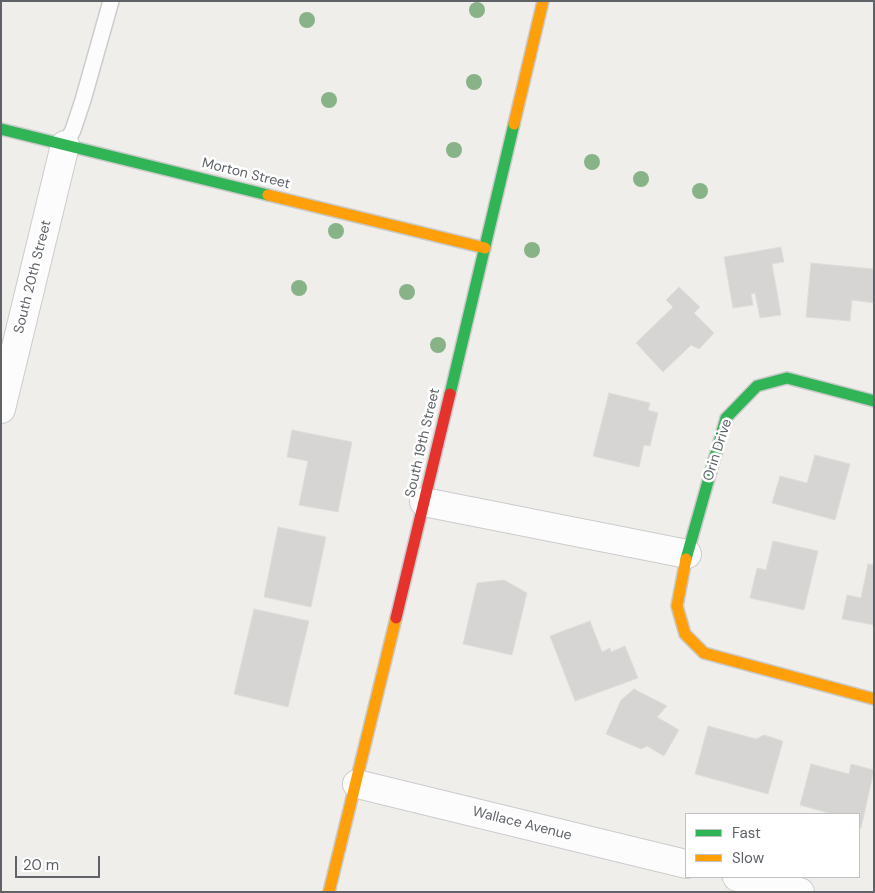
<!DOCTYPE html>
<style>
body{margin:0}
#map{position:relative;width:875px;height:893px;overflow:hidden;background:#efeeea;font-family:"DM Sans",sans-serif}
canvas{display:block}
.frame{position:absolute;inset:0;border:2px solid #5f6368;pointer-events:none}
.legend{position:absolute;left:685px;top:813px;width:175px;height:65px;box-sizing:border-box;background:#fff;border:1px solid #bfc1c3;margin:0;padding:6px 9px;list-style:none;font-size:15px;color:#5f6368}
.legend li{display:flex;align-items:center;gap:10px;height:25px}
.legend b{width:25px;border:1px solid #bfc1c3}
.scale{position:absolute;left:15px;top:856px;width:85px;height:22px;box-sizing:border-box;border:2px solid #5f6368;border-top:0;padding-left:6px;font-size:15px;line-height:18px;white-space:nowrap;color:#5f6368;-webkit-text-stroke:4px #fff;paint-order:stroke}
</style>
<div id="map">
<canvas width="875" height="893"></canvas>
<div class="frame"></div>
<ul class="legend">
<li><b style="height:6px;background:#30b455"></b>Fast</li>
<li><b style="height:6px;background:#ff9f0a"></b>Slow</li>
</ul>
<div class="scale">20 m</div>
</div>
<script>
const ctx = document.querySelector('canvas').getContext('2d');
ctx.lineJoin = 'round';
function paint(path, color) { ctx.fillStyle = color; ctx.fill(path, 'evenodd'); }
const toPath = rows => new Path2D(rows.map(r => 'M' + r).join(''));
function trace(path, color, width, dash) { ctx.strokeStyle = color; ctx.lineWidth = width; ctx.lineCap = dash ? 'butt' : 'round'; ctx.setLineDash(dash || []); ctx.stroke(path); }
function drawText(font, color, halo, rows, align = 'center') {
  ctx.font = font + ' "DM Sans",sans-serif'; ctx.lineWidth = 5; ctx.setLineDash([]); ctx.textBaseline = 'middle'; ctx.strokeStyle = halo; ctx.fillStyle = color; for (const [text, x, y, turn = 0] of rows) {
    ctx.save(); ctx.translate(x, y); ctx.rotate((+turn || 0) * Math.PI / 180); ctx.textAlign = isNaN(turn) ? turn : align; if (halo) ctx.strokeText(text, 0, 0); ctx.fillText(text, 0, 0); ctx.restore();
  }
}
const building = toPath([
 [781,247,784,262,772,264,781,315,760,318,755,293,751,294,753,305,733,308,724,257,781,247],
 [811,263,874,269,874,303,852,300,850,321,806,317,811,263],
 [679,287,700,307,694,313,714,333,699,349,691,345,663,372,636,343,673,307,666,300,679,287],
 [609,393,650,403,648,410,658,413,650,446,644,445,639,467,593,456,609,393],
 [292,430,352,442,338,512,299,505,308,461,287,457,292,430],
 [815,455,850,464,835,520,772,503,780,476,807,483,815,455],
 [278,527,326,537,311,607,264,597,278,527],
 [773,541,818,551,804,610,750,598,757,568,766,570,773,541],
 [868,564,874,565,874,625,842,619,847,595,861,598,868,564],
 [504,580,527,593,512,655,463,644,477,583,504,580],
 [254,609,309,621,288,707,234,694,254,609],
 [590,621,602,652,610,648,611,652,625,646,638,678,575,701,550,636,590,621],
 [634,689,667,706,657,717,679,730,664,756,647,746,641,749,606,734,621,700,634,689],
 [708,726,756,739,764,735,783,741,768,794,695,774,708,726],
 [811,764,849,774,851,764,874,770,861,828,859,827,859,814,832,814,800,805,811,764]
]);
paint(building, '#d6d5d3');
trace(building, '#deddd9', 1);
const lane = toPath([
 [65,145,73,130,83,100,111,1]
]);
const street = toPath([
 [1,409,65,145],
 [424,502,687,554],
 [357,784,686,864],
 [737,877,800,892]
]);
const fast = toPath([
 [1,129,268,195],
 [450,394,514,124],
 [686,559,726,418,757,386,787,378,874,401]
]);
const slow = toPath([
 [514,124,543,1],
 [268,195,485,248],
 [686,559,677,606,685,634,704,653,874,699],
 [329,892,396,618]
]);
const jam = toPath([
 [396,618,450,394]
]);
trace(lane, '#cbcccc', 18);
trace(street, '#cbcccc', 30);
trace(fast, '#cacacb', 14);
trace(slow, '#cacacb', 14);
trace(jam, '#cacacb', 14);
trace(lane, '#fdfcfc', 15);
trace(street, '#fdfcfc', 28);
trace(fast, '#30b455', 11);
trace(slow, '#ff9f0a', 11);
trace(jam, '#e5322d', 11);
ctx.fillStyle = '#88b388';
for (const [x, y] of [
 [477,10],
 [307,20],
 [474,82],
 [329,100],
 [454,150],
 [592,162],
 [641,179],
 [700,191],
 [336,231],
 [532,250],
 [299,288],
 [407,292],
 [438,345]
]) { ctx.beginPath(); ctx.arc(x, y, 8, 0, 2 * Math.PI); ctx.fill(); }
drawText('14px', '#5f6368', '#fff', [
 ["Morton Street",246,174,14],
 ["South 20th Street",33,277,-76],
 ["South 19th Street",423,443,-77],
 ["Orin Drive",718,450,-72],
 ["Wallace Avenue",522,824,14]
]);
</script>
